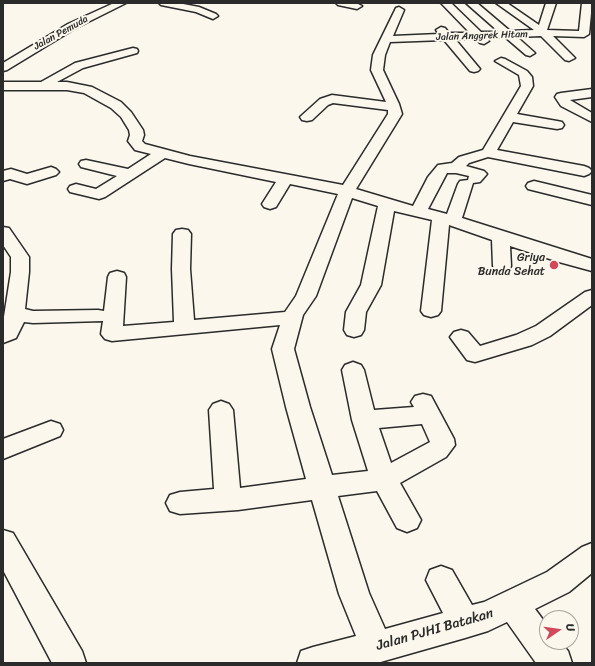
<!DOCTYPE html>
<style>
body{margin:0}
#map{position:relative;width:595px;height:666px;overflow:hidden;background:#fbf7ec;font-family:Sriracha,sans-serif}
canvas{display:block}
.frame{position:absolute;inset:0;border:4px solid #2b2b2b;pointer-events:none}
.north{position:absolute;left:539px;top:610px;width:40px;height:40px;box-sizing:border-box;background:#fbf7ec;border:1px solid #a8a59f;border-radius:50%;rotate:77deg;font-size:11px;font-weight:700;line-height:16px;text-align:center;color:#2b2b2b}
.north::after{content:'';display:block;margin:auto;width:14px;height:18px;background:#d1495b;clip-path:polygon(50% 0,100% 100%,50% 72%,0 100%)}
</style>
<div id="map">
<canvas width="595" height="666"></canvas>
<div class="frame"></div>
<div class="north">U</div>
</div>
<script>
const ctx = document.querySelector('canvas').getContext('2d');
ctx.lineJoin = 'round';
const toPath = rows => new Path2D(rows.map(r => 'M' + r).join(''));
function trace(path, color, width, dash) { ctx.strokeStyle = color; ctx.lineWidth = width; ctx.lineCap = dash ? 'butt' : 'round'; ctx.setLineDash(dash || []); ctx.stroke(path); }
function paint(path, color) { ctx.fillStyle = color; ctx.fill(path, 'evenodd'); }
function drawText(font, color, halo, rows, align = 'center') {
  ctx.font = font + ' Sriracha,sans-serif'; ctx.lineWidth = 4; ctx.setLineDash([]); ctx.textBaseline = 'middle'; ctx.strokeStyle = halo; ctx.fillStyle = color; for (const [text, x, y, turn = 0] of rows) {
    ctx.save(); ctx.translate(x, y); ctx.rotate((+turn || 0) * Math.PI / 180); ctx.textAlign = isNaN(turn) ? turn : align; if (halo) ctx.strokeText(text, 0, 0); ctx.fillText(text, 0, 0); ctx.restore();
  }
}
const minor = toPath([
 [114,3,126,3,76,28,7,70,3,71,3,63,68,24,114,3],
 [159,3,178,3,199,7,216,14,218,16,213,19,196,12,161,5,159,3],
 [336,3,356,3,362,6,357,9,338,5,336,3],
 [441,3,451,3,481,32,499,32,466,3,477,3,510,31,534,30,496,3,507,3,539,25,546,3,556,3,547,30,579,31,582,3,592,3,589,34,584,37,553,36,575,58,569,61,565,60,541,36,517,37,535,53,530,56,526,55,505,37,487,38,489,41,484,44,480,43,476,39,455,39,480,69,478,71,474,72,470,71,444,40,390,42,385,55,383,70,399,104,402,114,356,189,413,206,428,177,438,165,452,163,459,157,483,150,521,86,519,75,495,61,501,58,505,59,527,71,532,77,533,86,517,114,557,121,562,122,564,125,562,128,557,129,513,122,497,150,584,166,589,168,592,171,589,174,584,176,488,157,469,163,466,166,484,171,487,174,480,182,473,183,462,218,592,259,592,271,559,262,510,246,511,266,509,270,502,272,495,270,493,266,492,240,449,225,441,311,438,315,431,317,424,315,421,311,432,220,394,211,381,285,366,312,364,330,361,335,354,337,347,335,344,330,346,312,361,285,378,206,352,198,316,296,303,315,294,349,310,407,332,475,368,471,352,420,342,370,345,365,353,362,361,365,364,370,374,410,414,407,411,402,415,396,423,394,431,396,454,439,455,445,446,457,400,483,421,520,417,528,407,532,397,528,377,491,338,496,369,593,385,629,443,613,426,580,430,570,441,566,452,570,472,605,484,602,547,572,582,547,592,543,592,573,569,592,535,609,547,625,547,642,560,642,568,651,572,663,536,663,507,622,488,631,465,638,377,663,297,663,301,651,313,647,356,636,339,594,312,500,238,510,180,514,170,511,166,503,170,495,180,492,214,489,209,410,213,404,221,401,229,404,233,410,240,488,306,479,286,407,272,349,280,325,112,341,105,339,101,334,103,321,33,323,24,322,16,338,3,343,3,323,11,272,11,257,3,245,3,227,9,228,29,257,29,272,25,309,33,311,98,310,104,311,108,277,110,273,117,271,124,273,126,277,123,326,174,322,172,269,173,234,176,230,182,229,188,230,191,234,190,269,194,320,285,312,296,296,338,194,290,184,276,207,270,209,264,207,262,204,276,182,189,164,165,158,105,197,99,199,70,192,68,189,70,186,76,184,96,189,117,176,81,167,79,164,81,161,86,160,128,169,151,154,135,150,128,141,130,135,129,130,121,117,111,108,84,93,67,90,3,90,3,82,41,82,75,63,133,48,137,49,138,51,137,53,83,68,57,82,67,82,92,87,121,102,131,112,143,130,144,135,142,141,145,144,190,156,343,185,388,114,388,110,333,103,328,105,312,120,307,121,302,120,300,117,320,99,332,95,386,102,371,70,373,55,396,8,399,7,404,10,393,36,439,34,436,30,441,27,445,28,449,33,470,33,441,3],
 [447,173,456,173,469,176,468,180,460,181,458,184,447,214,428,209,447,173],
 [422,424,430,442,391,463,379,428,422,424],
 [592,89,592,97,570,100,592,113,592,122,561,106,555,97,557,94,561,93,592,89],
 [51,167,56,169,59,172,56,175,27,184,10,179,3,181,3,171,11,169,27,174,51,167],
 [534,181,592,195,592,205,528,189,526,186,528,183,534,181],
 [592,290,592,305,550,336,532,345,475,362,467,360,450,337,454,332,461,330,468,332,480,346,516,335,536,326,585,292,592,290],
 [51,421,60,424,63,430,60,436,3,459,3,439,51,421],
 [3,530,13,533,82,651,86,663,52,663,3,570,3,530]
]);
trace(minor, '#2b2b2b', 3);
paint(minor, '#fbf7ec');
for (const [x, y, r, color] of [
 [554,265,5,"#d1495b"]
]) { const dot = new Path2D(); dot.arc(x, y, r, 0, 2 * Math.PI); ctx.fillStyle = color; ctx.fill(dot); trace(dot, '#fbf7ec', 1.5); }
drawText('10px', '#2b2b2b', '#fbf7ec', [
 ["Jalan Pemuda",61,33,-29],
 ["Jalan Anggrek Hitam",482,36,-2]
]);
drawText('12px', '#2b2b2b', '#fbf7ec', [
 ["Griya",545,258],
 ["Bunda Sehat",545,272]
], 'right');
drawText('14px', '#2b2b2b', '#fbf7ec', [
 ["Jalan PJHI Batakan",435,630,-16]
]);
</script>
